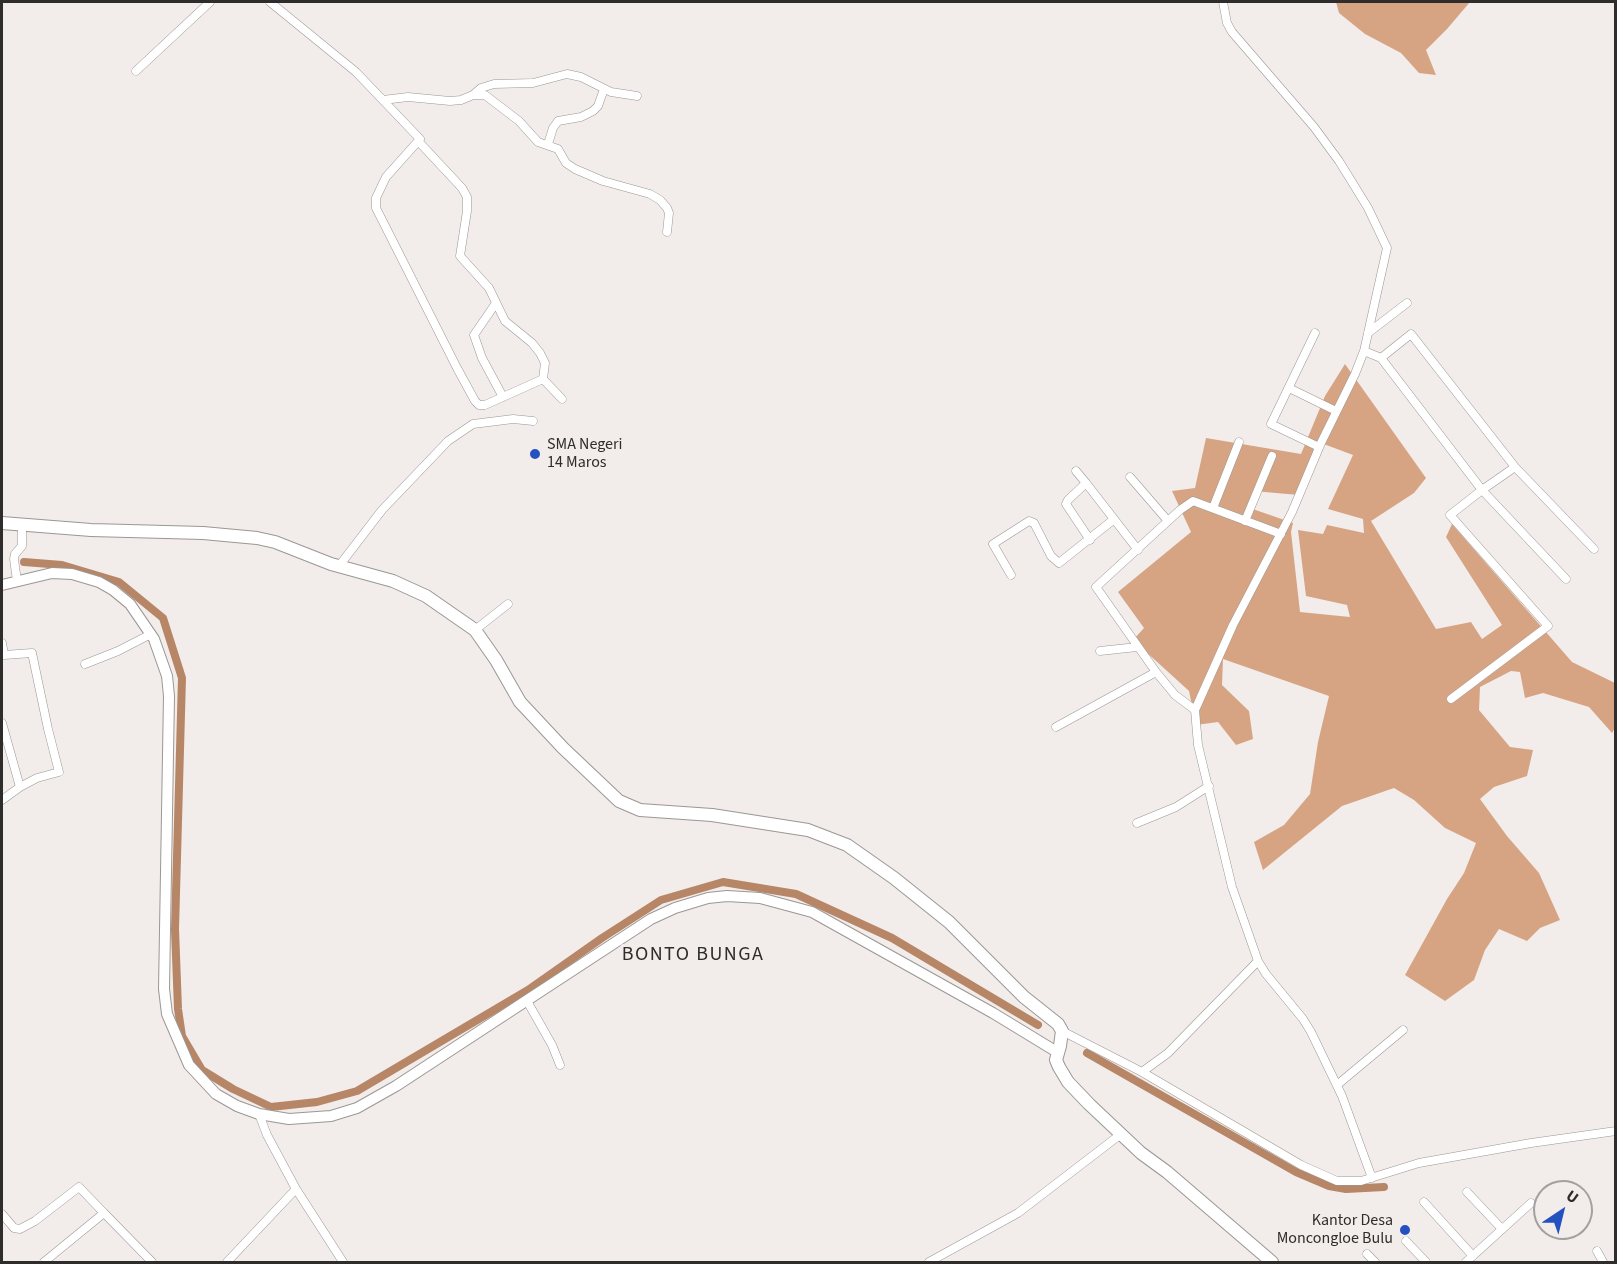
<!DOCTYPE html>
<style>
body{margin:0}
#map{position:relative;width:1617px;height:1264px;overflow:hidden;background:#f2edeb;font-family:"Source Sans 3",sans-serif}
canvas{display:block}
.frame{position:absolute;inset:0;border:3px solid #2e2d2c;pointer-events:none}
.north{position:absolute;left:1533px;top:1180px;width:60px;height:60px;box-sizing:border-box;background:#f2edeb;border:2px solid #a4a09f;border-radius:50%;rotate:35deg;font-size:16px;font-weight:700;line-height:24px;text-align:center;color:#2e2d2c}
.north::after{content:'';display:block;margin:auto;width:21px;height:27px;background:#2550bf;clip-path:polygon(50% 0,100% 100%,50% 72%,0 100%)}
</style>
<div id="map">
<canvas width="1617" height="1264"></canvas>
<div class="frame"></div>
<div class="north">U</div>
</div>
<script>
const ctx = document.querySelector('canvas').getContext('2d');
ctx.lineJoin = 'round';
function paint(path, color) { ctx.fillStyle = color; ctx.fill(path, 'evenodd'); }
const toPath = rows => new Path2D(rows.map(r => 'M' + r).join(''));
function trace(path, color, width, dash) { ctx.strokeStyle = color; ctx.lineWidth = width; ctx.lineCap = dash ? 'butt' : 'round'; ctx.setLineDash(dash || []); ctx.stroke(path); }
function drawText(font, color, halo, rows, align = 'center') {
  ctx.font = font + ' "Source Sans 3",sans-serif'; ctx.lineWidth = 6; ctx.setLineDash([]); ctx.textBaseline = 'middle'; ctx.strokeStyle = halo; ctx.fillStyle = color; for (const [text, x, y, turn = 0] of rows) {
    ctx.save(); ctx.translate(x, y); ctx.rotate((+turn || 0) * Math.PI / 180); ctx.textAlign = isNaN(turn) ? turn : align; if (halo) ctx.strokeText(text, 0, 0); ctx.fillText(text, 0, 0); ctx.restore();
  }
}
paint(toPath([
 [1336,2,1470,2,1447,29,1426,50,1436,75,1419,73,1401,53,1365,34,1339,13],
 [1345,364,1426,478,1414,493,1371,521,1436,629,1471,622,1482,639,1502,625,1446,537,1452,524,1572,662,1615,683,1615,728,1612,733,1589,707,1543,693,1525,698,1520,672,1511,671,1480,687,1479,710,1510,747,1533,750,1527,776,1494,787,1480,799,1507,836,1539,873,1560,920,1540,928,1527,941,1499,929,1485,950,1474,980,1445,1001,1405,975,1447,899,1464,873,1476,843,1445,828,1414,800,1394,788,1342,806,1263,870,1254,842,1284,825,1310,794,1318,742,1329,696,1223,659,1222,685,1249,711,1253,739,1236,745,1218,722,1196,725,1189,691,1133,640,1144,628,1118,592,1191,532,1172,491,1195,488,1206,438,1301,454,1325,396],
 [1321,443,1353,455,1328,509,1363,519,1364,533,1327,525,1323,534,1298,530,1306,596,1347,605,1350,617,1300,612,1291,532,1293,523,1247,507,1253,491,1299,495]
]), '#d7a483');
trace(toPath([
 [24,562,62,565,119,582,163,618,182,678,175,929,178,1009,182,1036,202,1070,233,1089,271,1107,317,1102,357,1091,528,990,602,938,661,900,723,882,796,894,892,938,1038,1025],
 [1087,1053,1296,1172,1329,1186,1346,1189,1384,1187]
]), '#b78666', 8);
const street = toPath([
 [270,2,356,72,420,139,386,177,376,198,376,208,457,368,475,401,479,405,485,405,543,379,562,399],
 [1223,2,1227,23,1232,32,1314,127,1339,161,1368,208,1387,248,1364,351,1355,374,1321,443,1292,512,1233,625,1195,710,1198,745,1232,887,1258,961,1266,974,1303,1019,1311,1032,1342,1096,1372,1178],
 [136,71,210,2],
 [473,95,481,88,494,84,533,83,567,74,581,77,611,92,637,96],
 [383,100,408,97,450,101,461,100,473,95,485,95,519,121,538,142,558,149,566,163,575,169,603,181,650,194,660,200,667,208,669,213,667,232],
 [419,142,462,188,467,197,467,211,460,256,489,288,505,321,532,343,540,353,545,363,543,379],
 [548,144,553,128,558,121,581,117,593,111,598,106,604,89],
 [496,303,474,335,482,358,503,397],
 [1315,333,1271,424,1319,447],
 [1368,333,1407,303],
 [1364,351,1381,358,1482,490,1566,579],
 [1381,358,1411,334,1515,467,1594,549],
 [1289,388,1336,411],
 [1076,471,1086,483],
 [1130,477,1168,521],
 [1213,508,1239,442],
 [1245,521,1272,456],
 [1090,540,1066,504,1068,500,1086,483,1138,550],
 [339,566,382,510,448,441,473,424,513,419,533,421],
 [1011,575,993,544,1029,521,1034,523,1051,556,1059,563,1113,520],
 [17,581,14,559,15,554,22,546,22,524],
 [475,630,508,604],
 [2,643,4,655,32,653,48,729,59,772,37,778,20,787,2,723],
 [1100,651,1137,647],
 [85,664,118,651,151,634],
 [1451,699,1548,626,1450,515,1482,490,1515,467],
 [1195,710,1175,695,1156,672,1096,587,1180,510,1193,501,1281,534],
 [1056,727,1156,672],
 [2,800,20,787],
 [1137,823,1176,807,1209,786],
 [527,1001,552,1045,560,1065],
 [1062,1031,1142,1072,1301,1165,1337,1181,1361,1181,1419,1163,1531,1143,1616,1131],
 [1142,1072,1168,1053,1258,961],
 [1337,1085,1403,1030],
 [259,1114,267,1135,296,1189,343,1262],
 [1467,1192,1502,1229],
 [1424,1202,1473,1256],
 [2,1214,14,1228,20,1229,35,1221,79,1187,104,1213],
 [1406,1241,1426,1262],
 [1597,1251,1603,1262],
 [1367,1254,1375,1262],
 [44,1262,104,1213,152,1262],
 [227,1262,296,1189],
 [929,1262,1018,1213,1121,1134],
 [1466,1262,1531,1203]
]);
const secondary = toPath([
 [2,585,52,573,72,574,99,582,113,590,130,604,154,639,167,676,169,696,164,989,167,1014,189,1065,216,1094,237,1106,259,1114,289,1119,331,1116,357,1108,396,1086,651,919,675,908,708,898,727,896,760,898,812,912,993,1013,1057,1052]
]);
const primary = toPath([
 [2,523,91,530,203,533,257,538,275,542,331,564,393,581,426,596,475,630,496,660,520,702,563,748,619,801,640,810,712,815,808,830,847,845,894,878,949,922,1024,997,1058,1024,1062,1031,1060,1046,1056,1060,1059,1067,1068,1082,1089,1104,1141,1153,1167,1172,1272,1262]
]);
trace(street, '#9a9794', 9);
trace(secondary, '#9a9794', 12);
trace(primary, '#9a9794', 14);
trace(street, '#fff', 8);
trace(secondary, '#fff', 10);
trace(primary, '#fff', 12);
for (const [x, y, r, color] of [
 [535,454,6,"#2550bf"],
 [1405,1230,6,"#2550bf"]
]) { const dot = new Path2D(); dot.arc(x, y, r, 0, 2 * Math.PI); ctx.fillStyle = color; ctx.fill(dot); trace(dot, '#f2edeb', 2); }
drawText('16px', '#2e2d2c', '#f2edeb', [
 ["SMA Negeri",547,445],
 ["14 Maros",547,463],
 ["Kantor Desa",1393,1221,"right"],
 ["Moncongloe Bulu",1393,1239,"right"]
], 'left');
ctx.letterSpacing = '1.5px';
drawText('20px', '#2e2d2c', '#f2edeb', [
 ["BONTO BUNGA",693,956]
]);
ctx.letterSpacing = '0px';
</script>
